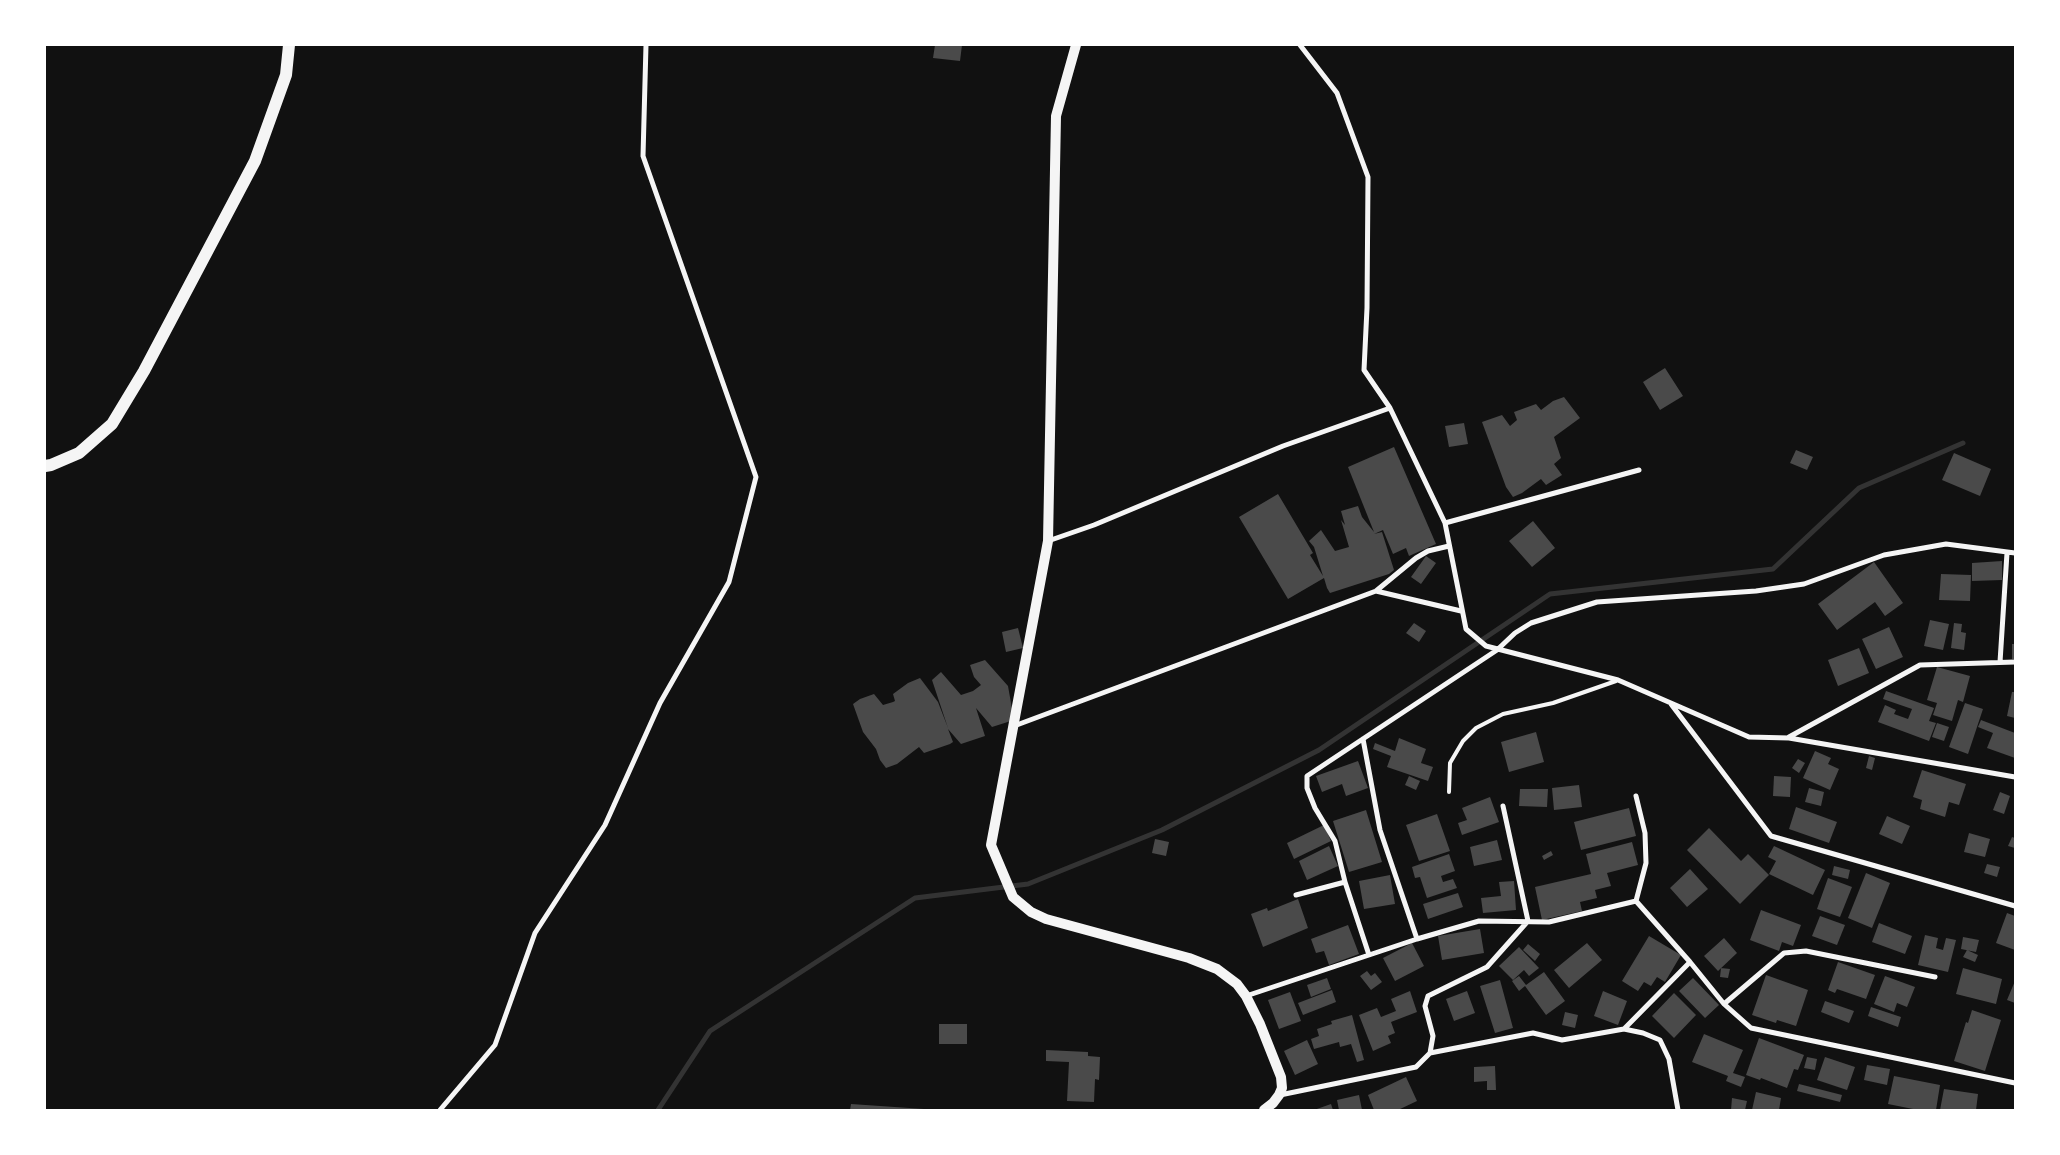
<!DOCTYPE html>
<style>
body{margin:0}
#map{position:relative;width:2060px;height:1155px;overflow:hidden;background:#111;font-family:"Varela Round",sans-serif}
canvas{display:block}
.frame{position:absolute;inset:0;border:46px solid #fff;pointer-events:none}
</style>
<div id="map">
<canvas width="2060" height="1155"></canvas>
<div class="frame"></div>
</div>
<script>
const ctx = document.querySelector('canvas').getContext('2d');
ctx.lineJoin = 'round';
const toPath = rows => new Path2D(rows.map(r => 'M' + r).join(''));
function trace(path, color, width, dash) { ctx.strokeStyle = color; ctx.lineWidth = width; ctx.lineCap = dash ? 'butt' : 'round'; ctx.setLineDash(dash || []); ctx.stroke(path); }
function paint(path, color) { ctx.fillStyle = color; ctx.fill(path, 'evenodd'); }
trace(toPath([
 [658,1110,710,1031,915,898,1028,884,1162,830,1319,750,1550,594,1773,569,1859,488,1963,443]
]), '#333', 5);
paint(toPath([
 [935,45,962,45,960,61,933,58],
 [1665,368,1683,396,1660,410,1643,382],
 [1564,397,1580,418,1554,437,1561,458,1554,464,1562,475,1546,485,1541,479,1522,493,1513,497,1506,487,1482,422,1502,415,1510,426,1517,420,1514,412,1536,404,1541,410,1553,401],
 [1464,423,1468,444,1449,447,1445,426],
 [1394,447,1436,544,1409,556,1406,548,1393,554,1383,530,1374,534,1382,532,1394,570,1389,574,1330,593,1327,588,1324,578,1288,599,1239,517,1278,494,1313,553,1310,555,1323,576,1314,547,1309,541,1321,530,1335,551,1349,547,1341,520,1345,525,1341,511,1358,506,1362,517,1374,532,1348,467],
 [1796,450,1813,457,1807,470,1790,463],
 [1954,453,1991,469,1980,496,1942,480],
 [1533,521,1555,548,1532,567,1509,541],
 [1426,556,1436,563,1421,584,1411,577],
 [2002,561,2002,580,1972,581,1972,563],
 [1874,562,1903,603,1885,616,1875,602,1837,630,1818,604],
 [1941,574,1971,575,1970,601,1939,600],
 [1930,620,1949,624,1943,650,1924,646],
 [1414,623,1426,631,1419,642,1406,633],
 [1954,623,1962,624,1961,632,1966,633,1964,650,1951,648],
 [1889,627,1903,657,1876,669,1862,639],
 [1018,628,1023,648,1006,652,1002,632],
 [2012,644,2015,644,2015,659,2012,659],
 [1859,648,1869,673,1838,686,1828,660],
 [985,660,1008,686,1014,720,992,727,976,708,985,736,961,744,948,729,953,742,950,744,924,753,919,747,897,764,886,768,880,760,876,749,863,732,853,704,860,699,874,694,883,705,893,702,895,701,893,694,908,683,920,678,938,702,948,728,932,680,941,672,961,695,973,691,981,685,974,677,970,665],
 [1937,667,1970,676,1963,702,1958,700,1952,721,1933,715,1937,703,1927,700],
 [1886,691,1934,708,1929,721,1936,723,1929,741,1878,722,1885,705,1896,710,1894,714,1908,719,1912,709,1883,699],
 [2012,692,2015,692,2015,718,2007,716],
 [1965,703,1983,709,1968,754,1949,747],
 [1981,720,2015,733,2015,758,1987,748,1993,733,1978,727],
 [1937,723,1949,727,1944,741,1932,737],
 [1536,732,1544,762,1509,772,1501,742],
 [1399,738,1426,749,1421,763,1433,767,1428,781,1387,767,1391,756,1373,749,1375,743,1395,751],
 [1815,751,1831,758,1828,764,1839,769,1830,790,1803,778],
 [1869,756,1875,758,1872,770,1866,768],
 [1798,759,1805,763,1799,773,1792,768],
 [1358,761,1368,788,1346,796,1342,784,1322,792,1316,776],
 [1922,770,1966,784,1959,805,1949,802,1945,817,1920,809,1922,800,1913,797],
 [1409,776,1420,781,1416,790,1405,785],
 [1774,776,1791,777,1790,797,1773,796],
 [1579,785,1582,807,1554,810,1552,788],
 [1809,788,1824,792,1821,806,1805,802],
 [1520,789,1548,789,1547,807,1519,806],
 [2000,792,2010,796,2004,814,1993,810],
 [1490,797,1499,822,1462,835,1458,823,1467,820,1462,808],
 [1796,807,1837,822,1829,843,1789,829],
 [1629,808,1636,836,1581,850,1574,822],
 [1366,810,1382,862,1349,872,1333,821],
 [1437,814,1450,851,1419,861,1406,825],
 [1887,816,1910,826,1902,844,1879,834],
 [1324,825,1331,841,1294,859,1287,843],
 [1709,828,1741,861,1748,854,1769,875,1740,904,1687,850],
 [1969,833,1990,839,1985,857,1964,852],
 [2012,837,2015,838,2015,848,2008,846],
 [1155,839,1169,842,1166,856,1152,853],
 [1497,840,1502,860,1474,866,1470,847],
 [1632,842,1638,865,1607,873,1611,886,1595,890,1597,898,1580,902,1582,911,1542,920,1535,887,1591,874,1586,854],
 [1329,846,1338,866,1307,880,1299,861],
 [1774,846,1825,870,1813,895,1769,874,1776,861,1768,857],
 [1551,851,1553,855,1544,860,1542,856],
 [1449,854,1455,871,1441,876,1443,882,1453,879,1457,888,1427,898,1420,877,1415,878,1412,867],
 [1987,864,2000,867,1997,877,1984,873],
 [1834,866,1850,870,1848,879,1832,875],
 [1690,869,1708,889,1687,907,1670,888],
 [1866,873,1890,883,1872,928,1848,918],
 [1390,875,1395,904,1364,909,1359,881],
 [1828,878,1852,887,1840,917,1817,909],
 [1514,881,1516,910,1483,913,1481,898,1501,896,1499,882],
 [1458,893,1463,907,1428,919,1423,904],
 [1298,899,1308,928,1263,947,1251,914,1267,908,1268,911],
 [1761,910,1801,925,1793,946,1782,942,1779,951,1750,940],
 [2007,913,2015,916,2015,950,1996,943],
 [1820,916,1845,925,1837,945,1812,936],
 [1879,923,1912,936,1905,954,1872,942],
 [1348,925,1359,954,1329,965,1324,951,1316,953,1311,939],
 [1480,929,1484,953,1442,960,1438,936],
 [1925,935,1938,938,1936,948,1943,950,1946,938,1956,940,1948,972,1918,965],
 [1649,936,1681,955,1665,982,1657,977,1651,986,1644,982,1638,991,1622,981],
 [1963,937,1979,940,1976,952,1961,949],
 [1724,938,1737,953,1718,971,1704,956],
 [1412,943,1424,966,1395,981,1383,958],
 [1587,943,1602,960,1569,988,1554,970],
 [1528,944,1540,954,1535,961,1523,950],
 [1519,947,1539,968,1529,976,1524,970,1513,980,1499,966],
 [1967,950,1978,955,1975,962,1963,957],
 [1838,962,1875,975,1866,999,1837,989,1835,993,1828,990],
 [1721,968,1730,969,1728,978,1720,977],
 [1963,968,2002,979,1996,1004,1956,994],
 [1367,971,1371,976,1375,973,1382,982,1371,990,1360,976],
 [1544,972,1565,1001,1546,1015,1525,986,1519,991,1512,981,1519,976,1526,985],
 [1766,975,1808,990,1796,1026,1777,1020,1776,1023,1752,1015],
 [1885,976,1915,987,1907,1007,1897,1003,1894,1012,1874,1004],
 [1327,978,1331,989,1311,997,1307,985],
 [1693,978,1719,1005,1705,1018,1679,991],
 [1500,980,1513,1028,1495,1033,1480,986],
 [2015,981,2015,1003,2007,1000],
 [1332,990,1336,1002,1303,1015,1298,1003],
 [1410,991,1417,1012,1391,1022,1395,1033,1388,1036,1391,1043,1373,1051,1359,1015,1377,1008,1381,1017,1396,1011,1391,999],
 [1467,991,1475,1013,1454,1021,1446,999],
 [1603,991,1627,1001,1618,1025,1594,1016],
 [1290,992,1301,1021,1279,1029,1268,1000],
 [1674,993,1696,1015,1674,1038,1652,1016],
 [1825,1001,1854,1011,1849,1023,1821,1012],
 [1871,1007,1901,1017,1898,1027,1868,1016],
 [1972,1010,2001,1020,1985,1071,1954,1061,1966,1022,1968,1023],
 [1565,1012,1578,1015,1575,1028,1562,1025],
 [1352,1015,1364,1060,1357,1062,1351,1044,1340,1047,1339,1042,1314,1049,1311,1039,1319,1036,1317,1029,1332,1024,1331,1021],
 [939,1024,967,1024,967,1044,939,1044],
 [1704,1034,1743,1050,1733,1073,1745,1077,1741,1087,1726,1081,1728,1076,1692,1062],
 [1759,1038,1804,1055,1798,1070,1794,1069,1787,1088,1761,1078,1760,1080,1746,1075],
 [1307,1040,1318,1064,1295,1075,1284,1051],
 [1046,1050,1088,1052,1088,1056,1100,1057,1099,1080,1095,1079,1094,1102,1067,1101,1069,1062,1046,1061],
 [1807,1057,1817,1059,1815,1070,1804,1068],
 [1825,1057,1855,1067,1847,1090,1817,1080],
 [1867,1065,1890,1069,1887,1085,1864,1080],
 [1495,1066,1496,1090,1487,1090,1487,1081,1474,1082,1474,1067],
 [1894,1076,1940,1085,1936,1110,1918,1110,1888,1104],
 [1406,1077,1417,1101,1398,1110,1374,1110,1368,1095],
 [1799,1084,1842,1095,1840,1102,1797,1091],
 [1944,1089,1978,1094,1976,1110,1940,1110],
 [1756,1092,1781,1098,1779,1110,1752,1110],
 [1359,1095,1362,1110,1339,1110,1337,1100],
 [1732,1098,1747,1101,1745,1110,1731,1110],
 [851,1104,924,1109,924,1110,850,1110],
 [1331,1104,1333,1110,1314,1110]
]), '#4a4a4a');
trace(toPath([
 [1449,792,1450,763,1463,741,1476,728,1503,714,1553,703,1616,681]
]), '#f5f5f5', 4);
trace(toPath([
 [1300,45,1337,93,1368,177,1367,308,1364,370,1390,408,1445,523,1466,629,1486,646,1618,680,1749,737,1789,738,2015,777],
 [1445,523,1639,470],
 [1048,541,1094,525,1283,446,1390,408],
 [1376,591,1416,558,1428,551,1449,546],
 [2000,662,2007,553],
 [1671,704,1771,836,2015,906],
 [1014,726,1376,591,1461,611],
 [1789,737,1920,665,2015,662],
 [1363,739,1380,830,1417,939],
 [1296,895,1345,882],
 [1636,901,1646,863,1645,833,1636,796],
 [1369,955,1345,882,1335,841,1315,808,1307,788,1307,776,1497,650,1515,633,1531,623,1597,602,1756,591,1804,584,1884,555,1946,544,2015,553],
 [1246,996,1417,939,1479,921,1549,922,1636,901,1690,962,1724,1004,1751,1028,2015,1083],
 [1724,1004,1784,953,1806,951,1935,977],
 [1624,1029,1690,962],
 [1430,1053,1533,1033,1562,1040,1624,1029,1643,1033,1660,1040,1669,1059,1678,1110],
 [1280,1095,1416,1067,1430,1053,1433,1036,1425,1006,1428,996,1487,967,1528,921,1503,806],
 [440,1110,495,1045,535,933,605,825,660,703,729,582,756,477,643,156,646,45]
]), '#f5f5f5', 5);
trace(toPath([
 [1076,45,1056,116,1048,541,991,845,1013,897,1031,912,1046,919,1189,958,1217,969,1237,984,1246,996,1260,1024,1281,1077,1282,1088,1279,1095,1273,1103,1264,1110]
]), '#f5f5f5', 10);
trace(toPath([
 [45,466,51,465,79,453,112,424,144,371,255,161,286,75,289,45]
]), '#f5f5f5', 12);
</script>
